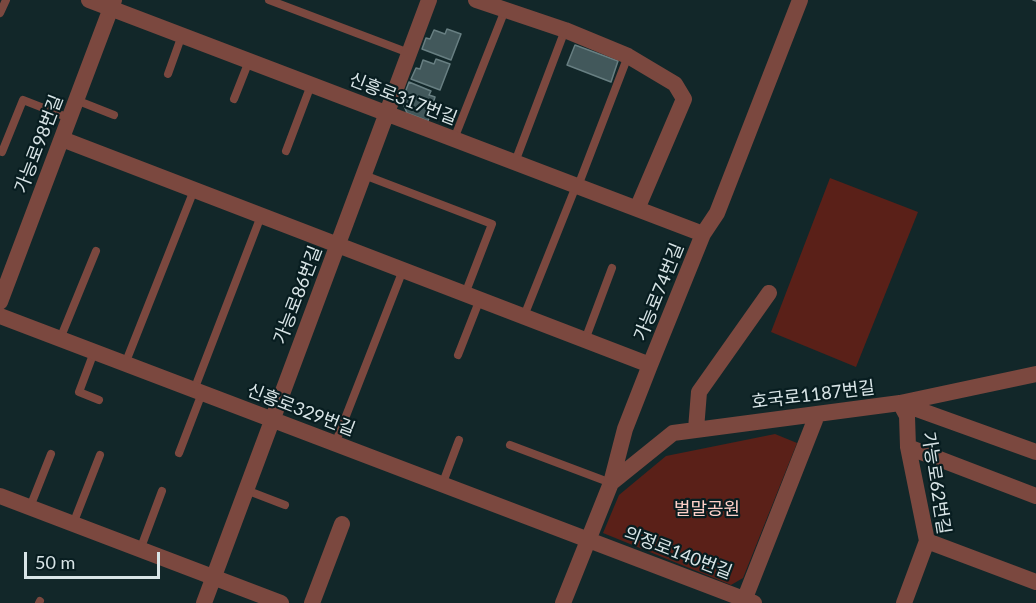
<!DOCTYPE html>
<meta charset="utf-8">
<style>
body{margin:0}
#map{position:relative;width:1036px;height:603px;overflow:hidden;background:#122729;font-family:Lato,sans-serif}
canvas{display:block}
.scale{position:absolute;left:24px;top:552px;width:136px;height:27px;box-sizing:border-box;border:3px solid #d9e5e7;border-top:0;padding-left:8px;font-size:18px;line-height:21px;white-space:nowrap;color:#d9e5e7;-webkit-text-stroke:4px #081d20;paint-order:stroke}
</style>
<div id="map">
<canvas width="1036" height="603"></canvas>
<div class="scale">50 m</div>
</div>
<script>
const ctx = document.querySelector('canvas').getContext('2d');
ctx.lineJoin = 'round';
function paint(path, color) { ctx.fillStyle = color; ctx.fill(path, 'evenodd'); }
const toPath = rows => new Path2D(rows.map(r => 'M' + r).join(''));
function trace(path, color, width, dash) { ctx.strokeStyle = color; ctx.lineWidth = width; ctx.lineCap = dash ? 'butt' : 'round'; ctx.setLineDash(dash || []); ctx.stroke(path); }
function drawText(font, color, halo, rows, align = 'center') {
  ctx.font = font + ' Lato,"Noto Sans KR",sans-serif'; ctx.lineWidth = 4.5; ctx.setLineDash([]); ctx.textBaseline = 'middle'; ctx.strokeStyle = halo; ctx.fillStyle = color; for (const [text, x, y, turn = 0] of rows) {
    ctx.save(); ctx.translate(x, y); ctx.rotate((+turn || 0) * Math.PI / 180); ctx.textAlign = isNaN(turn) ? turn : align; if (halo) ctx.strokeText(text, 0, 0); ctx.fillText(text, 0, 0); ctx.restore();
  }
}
paint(toPath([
 [830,178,918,212,856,367,771,332],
 [775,434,797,443,743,578,731,585,603,533,619,495,666,456]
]), '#5a2018');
const building = toPath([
 [447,29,461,34,451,60,422,49,426,38,430,39,434,30,445,34,447,29],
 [575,45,618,61,611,82,567,65,575,45],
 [436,59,450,64,440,90,411,79,416,68,420,69,423,60,434,64,436,59],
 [409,82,431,91,429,95,435,97,428,121,407,113,402,101,409,82]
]);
paint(building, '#42585b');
trace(building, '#687f82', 1.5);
trace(toPath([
 [269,0,409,53],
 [0,13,6,0],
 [168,74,182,35],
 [234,99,249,61],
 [76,100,114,115],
 [454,139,505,10],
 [286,151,311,85],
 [2,152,23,100,69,118],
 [515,162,565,30],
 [364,175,492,224,465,294],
 [578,186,628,56],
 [524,316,576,186],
 [60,339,96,251],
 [585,340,612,268],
 [94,352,79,392,99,400],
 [458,355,480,299],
 [125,364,194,190],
 [194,390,261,216],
 [335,444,403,270],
 [510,445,611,483],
 [179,453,202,393],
 [442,485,459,440],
 [246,490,285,505],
 [30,507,51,454],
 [73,524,100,455],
 [140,550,162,491],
 [39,603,40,601]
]), '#7b483f', 8);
trace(toPath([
 [89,0,703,234],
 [476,0,565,30,628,56,675,84,684,99,637,209],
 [62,139,650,365],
 [0,302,114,0],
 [0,316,754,603],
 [900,403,907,416,908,447,927,541,904,603],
 [900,403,1036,452],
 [696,429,699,392,769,293],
 [908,447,1036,496],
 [611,483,673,433,900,403,1036,374],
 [0,496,281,603],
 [927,541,1036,582],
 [204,603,429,0],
 [312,603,342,524],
 [563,603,611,483,625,429,650,365,703,234,717,213,800,0],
 [743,603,817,415]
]), '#7b483f', 16);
trace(toPath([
 [1033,0,1036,1]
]), '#748486', 1.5);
drawText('18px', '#d9e5e7', '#081d20', [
 ["신흥로317번길",403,99,21],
 ["가능로98번길",39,144,-69],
 ["가능로74번길",659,292,-68],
 ["가능로86번길",298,295,-69],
 ["호국로1187번길",813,395,-7],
 ["신흥로329번길",301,410,21],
 ["가능로62번길",936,483,81],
 ["의정로140번길",678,553,21]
]);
drawText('18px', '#fdd0c8', '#081d20', [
 ["벌말공원",707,509]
]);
</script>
